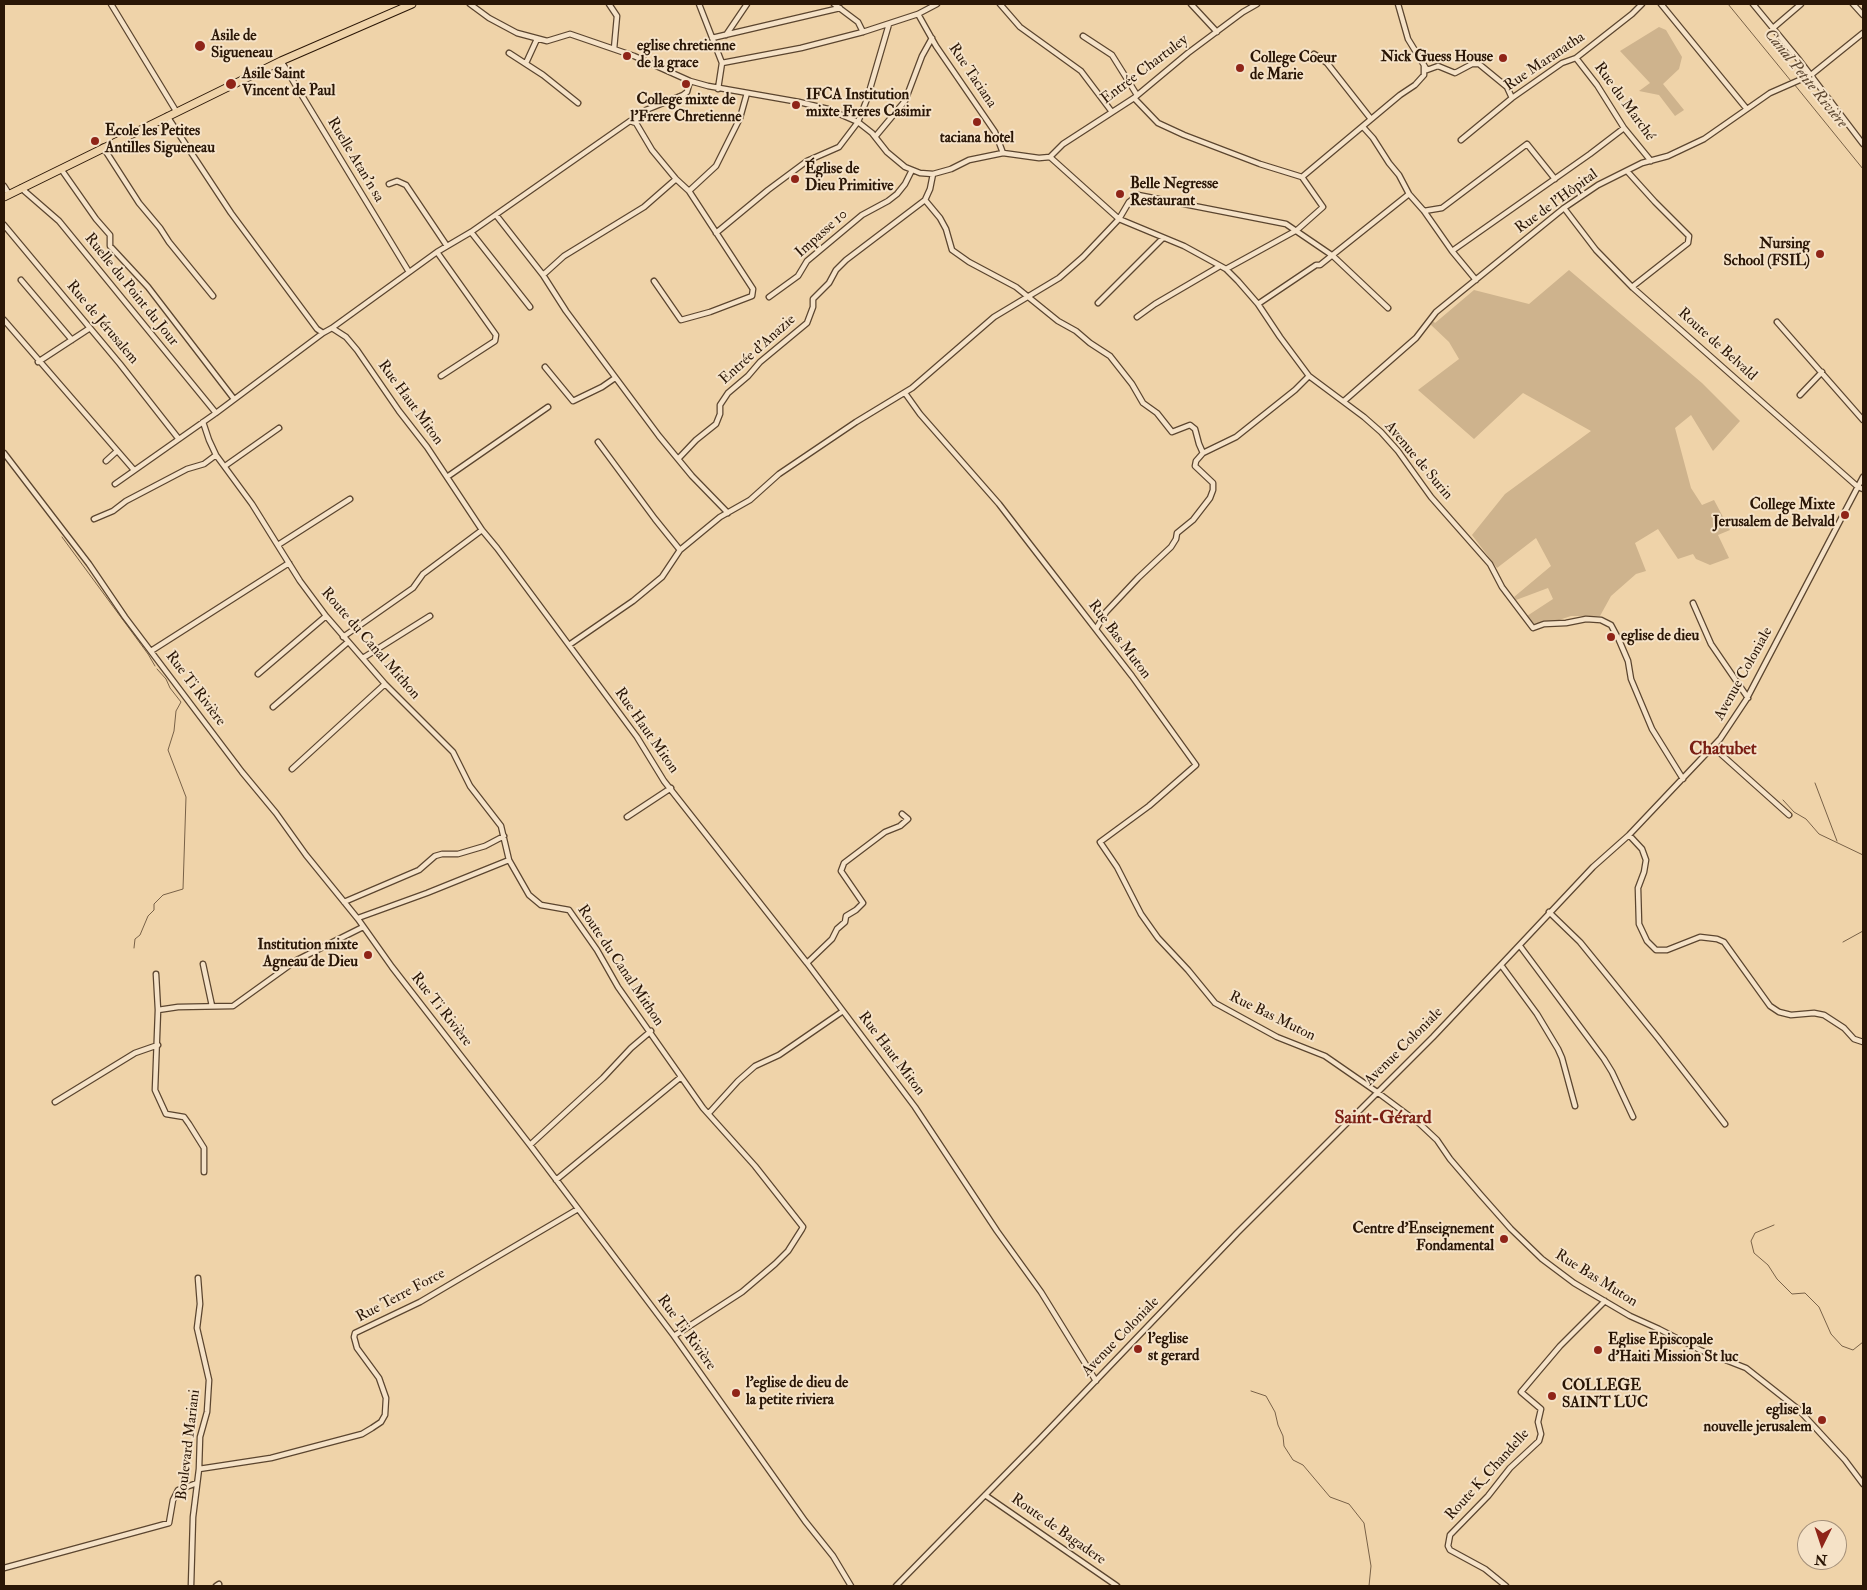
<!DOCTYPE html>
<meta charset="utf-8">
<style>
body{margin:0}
#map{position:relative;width:1867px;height:1590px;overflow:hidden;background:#efd3a9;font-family:"IM FELL Double Pica",serif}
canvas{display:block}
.frame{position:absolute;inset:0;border:5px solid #2a1606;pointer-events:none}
.north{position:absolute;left:1797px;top:1520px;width:50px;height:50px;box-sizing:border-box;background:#f5e2c7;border:1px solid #a4907a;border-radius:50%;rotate:184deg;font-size:14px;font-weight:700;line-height:20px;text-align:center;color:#2a1606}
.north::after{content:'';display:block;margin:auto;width:18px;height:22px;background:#8f2418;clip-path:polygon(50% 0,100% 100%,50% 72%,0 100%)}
</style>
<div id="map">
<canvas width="1867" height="1590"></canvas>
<div class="frame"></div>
<div class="north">N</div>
</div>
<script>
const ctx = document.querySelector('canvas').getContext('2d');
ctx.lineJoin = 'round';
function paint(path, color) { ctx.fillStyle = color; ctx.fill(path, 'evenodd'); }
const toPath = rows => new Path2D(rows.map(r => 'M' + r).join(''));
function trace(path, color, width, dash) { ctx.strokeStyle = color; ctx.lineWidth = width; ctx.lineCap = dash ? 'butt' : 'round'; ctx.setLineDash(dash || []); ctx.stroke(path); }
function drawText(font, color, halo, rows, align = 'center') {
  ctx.font = font + ' "IM FELL Double Pica",serif'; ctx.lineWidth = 4; ctx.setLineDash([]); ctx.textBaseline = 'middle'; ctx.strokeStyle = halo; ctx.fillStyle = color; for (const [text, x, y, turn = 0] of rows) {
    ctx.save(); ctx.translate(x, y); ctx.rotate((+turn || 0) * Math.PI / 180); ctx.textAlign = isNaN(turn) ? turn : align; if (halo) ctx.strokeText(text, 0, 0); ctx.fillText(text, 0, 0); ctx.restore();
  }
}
paint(toPath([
 [1659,27,1666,30,1682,57,1679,69,1663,84,1684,110,1675,116,1659,95,1639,91,1650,83,1620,51],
 [1569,270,1702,383,1740,421,1713,451,1691,415,1675,428,1691,488,1702,505,1714,500,1730,530,1718,535,1729,558,1710,565,1696,559,1693,554,1678,559,1658,529,1635,543,1646,571,1636,574,1611,596,1600,616,1571,616,1559,620,1534,624,1527,616,1553,599,1548,588,1516,600,1514,597,1551,566,1536,538,1497,568,1472,535,1505,494,1591,431,1523,393,1474,439,1418,390,1459,359,1449,342,1430,324,1432,320,1435,323,1474,290,1529,304]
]), '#ceb38d');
trace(toPath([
 [1728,4,1791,81],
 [1794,84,1863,169],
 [62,537,148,654,155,666],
 [1815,783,1837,841],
 [1783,800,1794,812,1806,819,1819,834,1863,855],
 [1843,942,1863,931],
 [134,948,135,939,140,935,148,916,154,910,154,904,163,895,183,889,186,797,168,750,174,731,176,711,181,702,170,688,166,679,157,669],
 [1774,1225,1755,1233,1751,1241,1754,1253,1768,1265,1777,1279,1792,1294,1805,1293,1819,1307,1831,1334,1842,1346,1853,1350,1863,1342],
 [1251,1391,1266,1396,1275,1412,1278,1425,1283,1436,1284,1446,1293,1460,1303,1465,1330,1497,1349,1504,1364,1523,1371,1566,1369,1586]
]), '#786147', 1);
const minor = toPath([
 [111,4,176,111],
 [470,4,489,18,517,33,547,41,570,34,634,56,690,81,708,86,799,102,828,109,858,122,872,133,887,152,905,167,920,173,933,174,951,169,969,160,1003,153,1039,158,1050,157],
 [609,4,617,16,614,49],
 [699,4,722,63,718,89],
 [834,4,858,22,863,32],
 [1000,4,1020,27,1081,71,1112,112],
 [1191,4,1217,32],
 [1398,4,1408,39,1427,70,1438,66,1455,73,1472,64,1479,64,1507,87,1512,98],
 [1661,4,1746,108],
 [1753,4,1800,61,1863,144],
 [1853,4,1863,15],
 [918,14,936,46,995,132,1003,153],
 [1773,28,1801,4],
 [726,35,747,4],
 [1083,36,1112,55,1137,95],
 [712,38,840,8],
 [509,53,543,75,578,103],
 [1314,54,1327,63,1371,119],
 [1576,58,1597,85,1624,128,1651,161],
 [281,61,409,272],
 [526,63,537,39],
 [722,63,801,48,863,32,918,14,937,4],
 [1134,98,1158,123,1184,135,1260,164,1302,177,1323,207,1297,230,1226,269],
 [167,116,231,213,317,329,323,333,332,328,346,337,357,350,399,411,427,447,482,530,497,548,637,737,664,781,807,963,915,1107,997,1231,1041,1292,1096,1381],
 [633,122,646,110,683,95,687,92,690,81],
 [1363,127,1373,138,1389,163,1399,175,1409,194,1424,211,1452,251,1590,154,1624,128],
 [875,137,905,101,922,56,932,38],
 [1461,140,1512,98,1562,63,1576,58,1632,14,1642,4],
 [103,147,139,203,160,228,169,242,213,296],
 [1050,157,1119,219,1184,246,1226,269,1238,281,1258,304,1280,337,1309,376,1364,417,1381,432,1398,451,1431,497,1490,564,1502,587,1533,628,1544,624,1566,623,1586,619,1601,620,1611,625,1619,640,1628,661,1631,679,1652,729,1683,779],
 [1050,157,1063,144,1134,98,1188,53,1243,12,1257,4],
 [61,169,96,219,110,235,110,246,148,287,234,399],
 [1627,171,1655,202,1689,236,1688,243,1632,287],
 [1302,177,1400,95,1415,85,1424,75,1424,66],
 [389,184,397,181,406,185,447,246],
 [4,186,9,194],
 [21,188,59,221,216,413],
 [925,200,940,218,946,229,952,250,969,262,1016,287,1058,321,1076,331,1090,343,1110,356,1132,384,1143,403,1157,413,1172,432,1190,425,1195,429,1199,444,1203,453],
 [1564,208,1596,250,1632,287,1858,487,1863,489],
 [1424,211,1442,208,1527,144,1555,179],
 [496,215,543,275,566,311,659,436,692,476,728,513],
 [4,225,120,364,178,438],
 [471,232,530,307],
 [716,233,768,190,807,161,839,147,858,122,867,99,889,24],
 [1452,251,1476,280],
 [437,252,496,335,495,341,441,376],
 [543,275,564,256,644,207,676,179],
 [21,280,72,340],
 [654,281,681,320,710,312,752,296,753,289,689,191,716,166,740,118,747,93],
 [769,297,798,276,807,261,862,215,888,201,897,194,905,184,912,170],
 [1098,303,1163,238],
 [1258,304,1316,265,1320,265,1409,194],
 [1137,317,1155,304,1220,266],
 [4,320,134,470],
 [1777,322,1863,420],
 [332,328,437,252,471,232,630,121,636,123,652,150,676,179,689,191],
 [38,362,90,328],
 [545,367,573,401,602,387,615,378],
 [905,393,920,414,999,504,1029,543,1132,676,1196,765,1149,806,1100,842,1117,867,1141,914,1158,938,1188,970,1215,1003,1277,1037,1325,1056,1377,1092,1420,1124,1437,1140,1450,1159,1480,1194,1511,1229,1542,1259,1574,1283,1630,1316,1659,1329,1700,1350,1746,1368,1798,1409,1845,1460,1863,1484],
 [1800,395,1822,372],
 [1344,401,1416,338,1436,312,1564,208,1598,185,1642,163,1668,156,1704,139,1770,93,1811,75,1863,33],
 [203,422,209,440,216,455,252,504,300,581,326,616,385,684,453,752,470,786,501,826,509,860,529,895,541,905,569,910,597,950,618,987,703,1108,755,1166,803,1227,802,1229,788,1251,775,1264,742,1292,674,1336],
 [598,442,655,519,680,550],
 [4,453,89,564,125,617,242,772,276,813,306,855,358,919,392,967,530,1145,674,1336,805,1521,833,1556,851,1586],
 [678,459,696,440,716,424,720,414,720,405,728,393,748,376,760,362,807,323,813,307,813,299,829,283,836,270,846,260,925,200,930,189,933,174],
 [106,461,117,451],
 [225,466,279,428],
 [447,477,548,407],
 [115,484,216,413,323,333],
 [94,519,113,511,126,501,187,469,204,464,216,455],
 [278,545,350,499],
 [1693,603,1711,644,1748,698],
 [1096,629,1106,612,1138,578,1171,547,1176,539,1177,533,1193,520,1210,498,1213,490,1213,483,1195,466,1196,461,1203,453,1236,437,1295,390,1309,376],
 [343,637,413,588,423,574,482,530],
 [569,645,633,601,662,577,680,550,720,517,750,500,779,474,856,422,912,388,994,317,1059,278,1083,257,1119,219,1129,202,1138,195,1286,224,1333,256,1388,308],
 [151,651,289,563],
 [363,658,430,616],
 [258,674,326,616],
 [273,707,348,642],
 [1713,747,1789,815],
 [292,769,385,684],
 [627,817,671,788],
 [1629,835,1642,849,1646,860,1644,872,1638,888,1639,924,1647,941,1656,950,1667,950,1700,937,1717,939,1724,942,1770,1006,1779,1012,1791,1015,1814,1013,1824,1015,1844,1028,1854,1039,1863,1042],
 [344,902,419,870,435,856,442,854,458,854,485,846,504,836],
 [1549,912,1580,942,1658,1038,1725,1124],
 [358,918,427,893,509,860],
 [1520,946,1604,1059,1612,1072,1633,1117],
 [807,963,832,939,837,929,845,922,846,916,856,910,863,903,841,871,844,863,885,832,900,826,908,819,902,814],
 [203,964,212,1006],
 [1501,965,1537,1014,1558,1049,1562,1058,1575,1106],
 [156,974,158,1010,155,1090,166,1114,184,1117,189,1124,204,1148,204,1172],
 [158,1010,178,1007,233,1006,297,960,363,927],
 [55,1102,135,1053,158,1045],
 [709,1113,738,1081,755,1066,779,1055,843,1011],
 [530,1145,603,1078,631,1048,651,1031],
 [556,1180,681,1077],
 [199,1469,271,1458,362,1434,372,1428,381,1422,385,1415,386,1398,379,1378,357,1348,354,1337,355,1333,420,1302,578,1209],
 [985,1495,1117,1586],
 [4,1568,169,1523,173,1500,178,1490,197,1483],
 [191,1586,193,1517,199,1469,200,1437,207,1412,209,1380,197,1328,200,1304,198,1278],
 [216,1586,219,1584],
 [896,1586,1038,1441,1237,1233,1433,1037,1593,867,1629,835,1720,739,1746,700,1863,477],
 [1506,1586,1485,1569,1450,1550,1448,1546,1450,1535,1488,1496,1510,1468,1539,1441,1541,1434,1538,1422,1541,1409,1521,1392,1560,1346,1605,1301]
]);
const primary = toPath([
 [4,197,281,61,412,4]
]);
trace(minor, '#5b452f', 7);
trace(primary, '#2a1606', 9);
trace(minor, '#f5e2c7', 4.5);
trace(primary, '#efd3a9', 7);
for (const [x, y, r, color] of [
 [200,46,6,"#8f2418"],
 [627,56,5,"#8f2418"],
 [1503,58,5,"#8f2418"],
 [1240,68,5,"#8f2418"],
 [231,84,6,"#8f2418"],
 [686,84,5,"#8f2418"],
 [796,105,5,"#8f2418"],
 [977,122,5,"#8f2418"],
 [95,141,5,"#8f2418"],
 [795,179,5,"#8f2418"],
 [1120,194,5,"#8f2418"],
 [1820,254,5,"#8f2418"],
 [1845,515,5,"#8f2418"],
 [1611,637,5,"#8f2418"],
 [368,955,5,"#8f2418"],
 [1504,1239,5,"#8f2418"],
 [1138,1349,5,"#8f2418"],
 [1598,1350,5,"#8f2418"],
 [736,1393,5,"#8f2418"],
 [1552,1396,5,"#8f2418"],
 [1822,1420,5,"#8f2418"]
]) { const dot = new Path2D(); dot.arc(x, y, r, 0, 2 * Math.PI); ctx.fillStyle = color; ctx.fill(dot); trace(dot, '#f5e2c7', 2); }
drawText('bold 15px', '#2a1606', '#f5e2c7', [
 ["Asile de",211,37],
 ["Sigueneau",211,54],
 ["eglise chretienne",637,47],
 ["de la grace",637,64],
 ["Nick Guess House",1493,58,"right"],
 ["College Coeur",1250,59],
 ["de Marie",1250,76],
 ["Asile Saint",242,75],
 ["Vincent de Paul",242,92],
 ["IFCA Institution",806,96],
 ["mixte Freres Casimir",806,113],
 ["College mixte de",686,101,"center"],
 ["l'Frere Chretienne",686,118,"center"],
 ["Ecole les Petites",105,132],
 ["Antilles Sigueneau",105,149],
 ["taciana hotel",977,139,"center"],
 ["Église de",805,170],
 ["Dieu Primitive",805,187],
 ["Belle Negresse",1130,185],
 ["Restaurant",1130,202],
 ["Nursing",1810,245,"right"],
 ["School (FSIL)",1810,262,"right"],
 ["College Mixte",1835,506,"right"],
 ["Jerusalem de Belvald",1835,523,"right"],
 ["eglise de dieu",1621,637],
 ["Institution mixte",358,946,"right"],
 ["Agneau de Dieu",358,963,"right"],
 ["Centre d'Enseignement",1494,1230,"right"],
 ["Fondamental",1494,1247,"right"],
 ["l'eglise",1148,1340],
 ["st gerard",1148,1357],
 ["Eglise Episcopale",1608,1341],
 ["d'Haiti Mission St luc",1608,1358],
 ["l'eglise de dieu de",746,1384],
 ["la petite riviera",746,1401],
 ["COLLEGE",1562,1387],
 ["SAINT LUC",1562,1404],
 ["eglise la",1812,1411,"right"],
 ["nouvelle jerusalem",1812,1428,"right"]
], 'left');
drawText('15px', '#2a1606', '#f5e2c7', [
 ["Rue Maranatha",1545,62,-34],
 ["Entrée Chartuley",1145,70,-37],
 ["Rue Taciana",972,76,56],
 ["Rue du Marché",1624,102,54],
 ["Ruelle Atan'n sa",355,160,59],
 ["Rue de l'Hôpital",1557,202,-36],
 ["Impasse 10",822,234,-42],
 ["Ruelle du Point du Jour",131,290,51],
 ["Rue de Jérusalem",102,323,50],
 ["Route de Belvald",1717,345,42],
 ["Entrée d'Anazie",758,350,-42],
 ["Rue Haut Miton",410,403,54],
 ["Avenue de Surin",1418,461,50],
 ["Rue Bas Muton",1119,640,53],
 ["Route du Canal Mithon",370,644,49],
 ["Avenue Coloniale",1744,674,-61],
 ["Rue Ti Rivière",195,689,53],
 ["Rue Haut Miton",646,731,55],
 ["Route du Canal Mithon",620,966,56],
 ["Rue Ti Rivière",441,1010,52],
 ["Rue Bas Muton",1272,1017,26],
 ["Avenue Coloniale",1404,1047,-45],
 ["Rue Haut Miton",891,1054,53],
 ["Rue Bas Muton",1596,1279,32],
 ["Rue Terre Force",401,1296,-28],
 ["Rue Ti Rivière",686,1333,54],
 ["Avenue Coloniale",1121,1337,-46],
 ["Boulevard Mariani",189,1445,-83],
 ["Route K_Chandelle",1488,1475,-48],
 ["Route de Bagadere",1058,1530,35]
]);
drawText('italic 16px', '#5e4831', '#f5e2c7', [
 ["Canal Petite Rivière",1805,79,51]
]);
drawText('bold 18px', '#7a1f14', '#f5e2c7', [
 ["Chatubet",1723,750],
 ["Saint-Gérard",1383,1119]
]);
</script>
